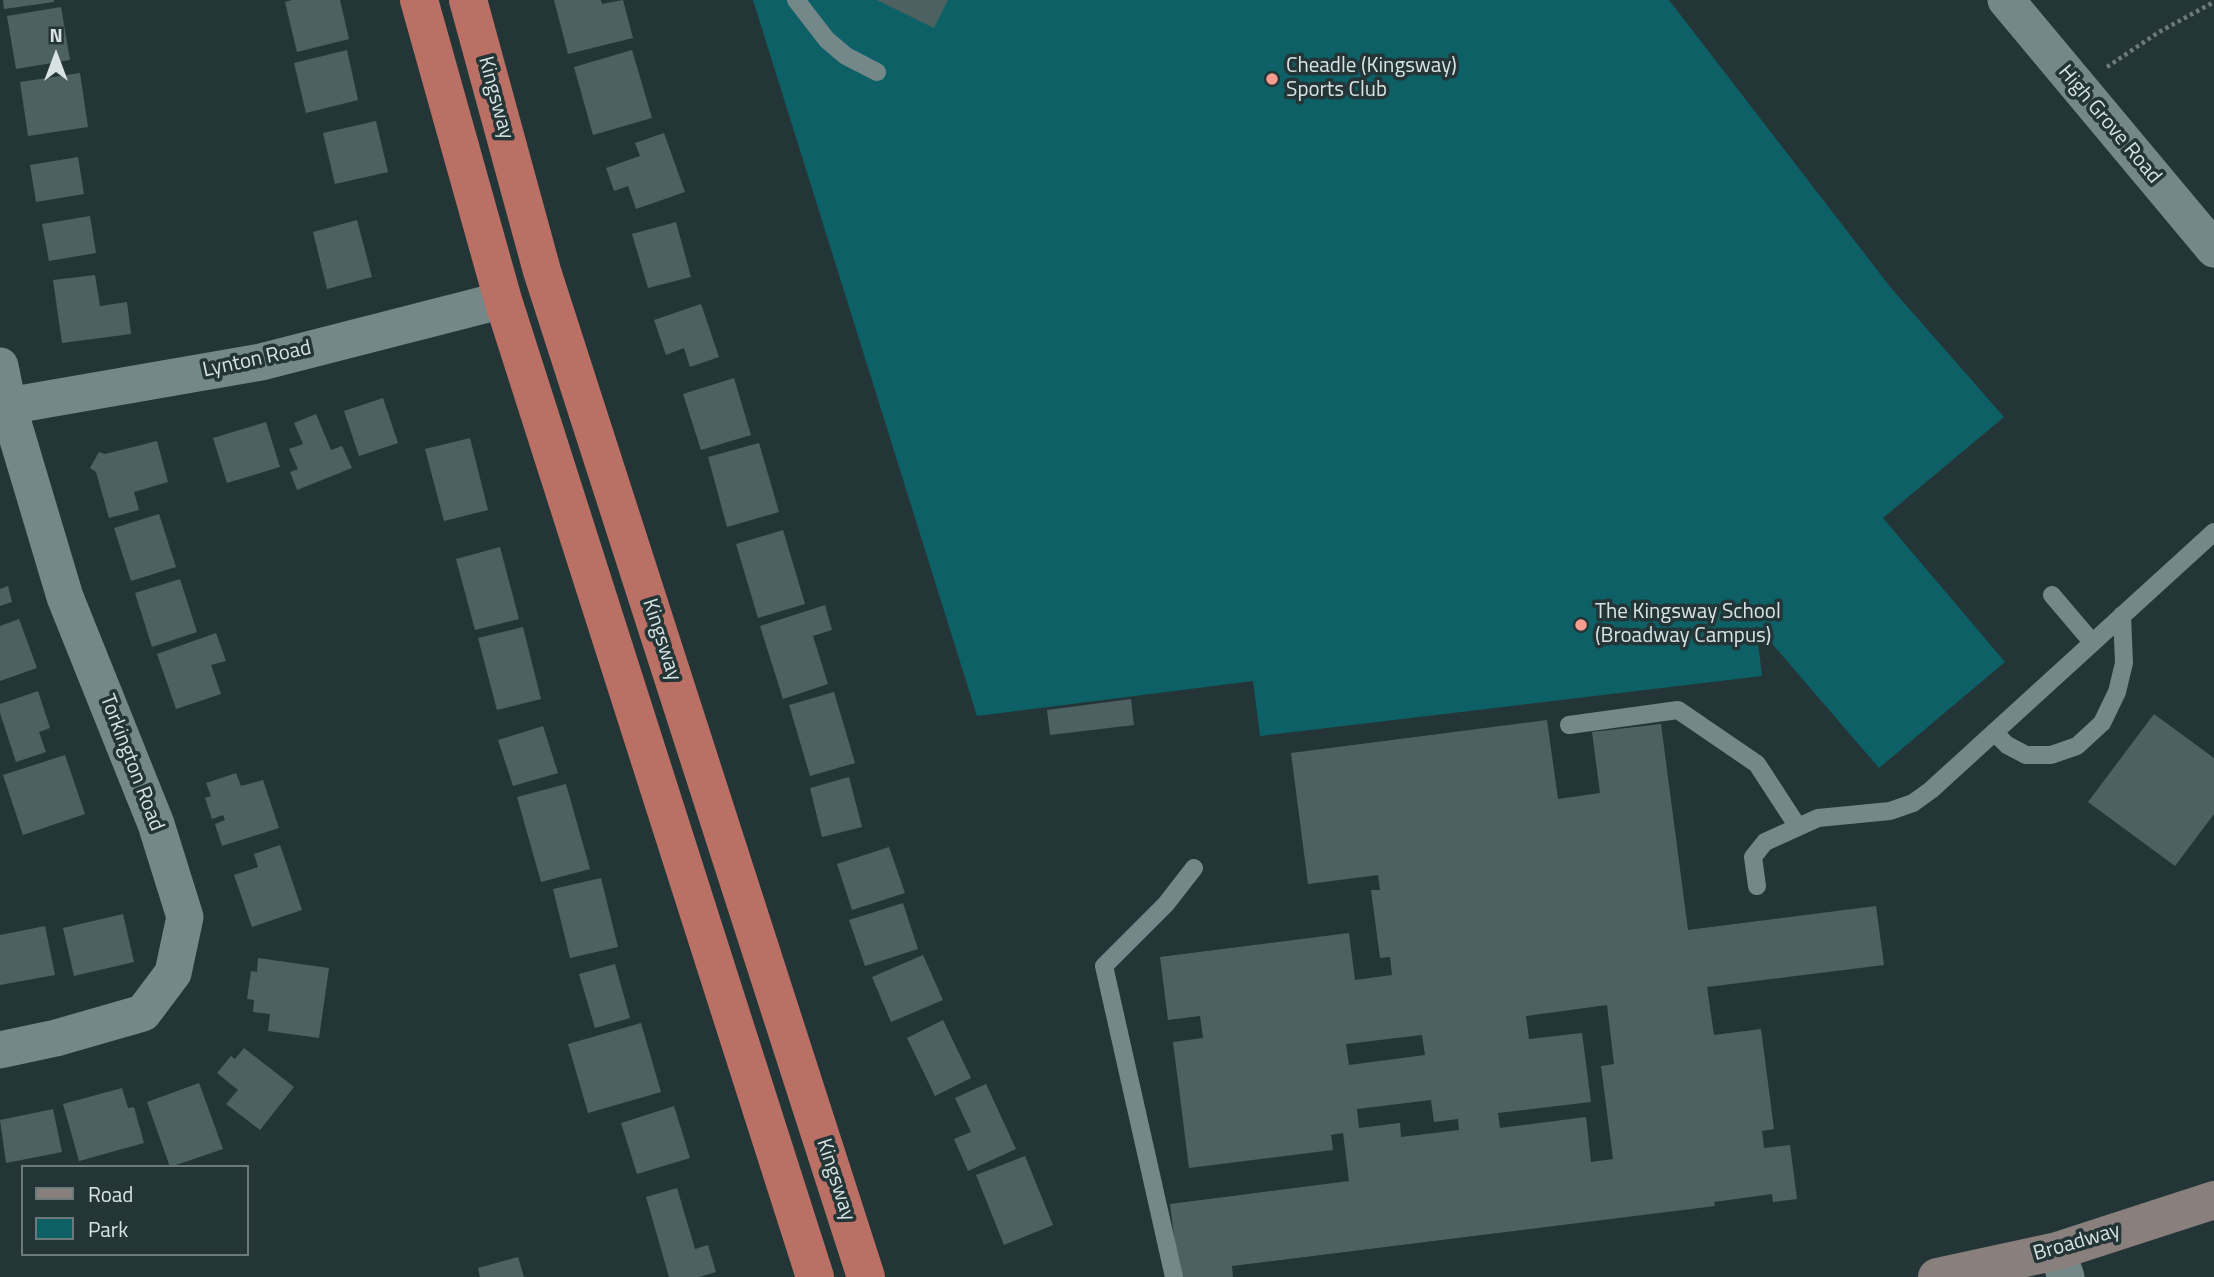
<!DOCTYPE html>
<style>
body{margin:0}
#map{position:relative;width:2214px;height:1277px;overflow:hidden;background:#243537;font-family:"Titillium Web",sans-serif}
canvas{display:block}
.legend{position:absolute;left:21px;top:1165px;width:228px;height:91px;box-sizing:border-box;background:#243537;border:2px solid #6c7a7c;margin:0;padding:9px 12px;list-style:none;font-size:21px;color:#d8e2e3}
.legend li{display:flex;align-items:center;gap:14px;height:35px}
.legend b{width:35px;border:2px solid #6c7a7c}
.north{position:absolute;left:21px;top:21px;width:70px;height:70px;-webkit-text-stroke:5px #243537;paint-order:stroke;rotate:0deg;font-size:19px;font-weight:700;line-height:28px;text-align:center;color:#d8e2e3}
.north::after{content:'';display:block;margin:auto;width:24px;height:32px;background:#d8e2e3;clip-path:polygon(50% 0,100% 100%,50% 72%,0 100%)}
</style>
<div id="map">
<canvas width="2214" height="1277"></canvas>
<ul class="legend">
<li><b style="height:9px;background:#89807e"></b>Road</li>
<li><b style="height:19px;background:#0d6066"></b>Park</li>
</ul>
<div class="north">N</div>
</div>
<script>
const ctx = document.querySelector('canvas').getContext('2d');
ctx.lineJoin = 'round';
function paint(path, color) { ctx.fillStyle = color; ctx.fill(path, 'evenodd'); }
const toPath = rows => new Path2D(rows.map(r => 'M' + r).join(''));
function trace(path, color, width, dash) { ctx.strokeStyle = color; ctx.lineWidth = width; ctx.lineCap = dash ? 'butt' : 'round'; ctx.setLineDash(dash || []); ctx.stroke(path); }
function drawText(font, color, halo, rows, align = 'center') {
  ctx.font = font + ' "Titillium Web",sans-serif'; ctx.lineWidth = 7; ctx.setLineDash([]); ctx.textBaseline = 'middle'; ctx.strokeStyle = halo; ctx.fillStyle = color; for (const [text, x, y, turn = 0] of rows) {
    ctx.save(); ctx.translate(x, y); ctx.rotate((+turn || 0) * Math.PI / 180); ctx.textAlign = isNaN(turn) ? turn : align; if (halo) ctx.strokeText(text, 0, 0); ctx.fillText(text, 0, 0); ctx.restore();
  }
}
paint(toPath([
 [753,0,1669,0,1891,288,2004,417,1883,518,2005,662,1879,768,1756,625,1762,676,1260,736,1253,681,977,716]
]), '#0d6066');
paint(toPath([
 [3,0,54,0,54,2,4,9],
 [292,0,340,0,349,39,297,52,285,2],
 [554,0,601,0,602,4,623,0,633,38,568,54],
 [877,0,948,0,934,28],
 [61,7,70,60,16,69,7,16],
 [347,50,358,100,306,113,294,63],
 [632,50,652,118,593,135,574,67],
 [80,73,88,127,28,136,20,82],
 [376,121,388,172,335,184,323,133],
 [664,133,685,192,636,209,628,186,614,191,606,168,640,156,635,143],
 [78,157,84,194,36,202,30,165],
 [90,216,96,253,49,261,42,224],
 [357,220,372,277,327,289,313,232],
 [676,222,691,277,648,288,632,234],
 [95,275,100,306,127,302,131,334,62,343,53,280],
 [701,304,719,357,690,367,684,348,666,355,654,320],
 [734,378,751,435,701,450,683,394],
 [383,398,398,443,359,456,344,411],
 [316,414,331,450,342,446,352,468,297,490,290,472,298,469,289,449,303,444,294,423],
 [266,422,280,467,227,483,213,438],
 [470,438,488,510,444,521,425,449],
 [157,441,168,482,134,492,139,510,109,518,96,472,90,468,99,452,105,454],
 [759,443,779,512,727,527,708,457],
 [159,514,176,567,131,581,114,528],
 [783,530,805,604,758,618,736,544],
 [500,547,519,619,475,630,456,559],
 [180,579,197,632,152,647,135,593],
 [8,586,12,602,0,606,0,589],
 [825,605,832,630,813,636,828,684,783,699,760,626],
 [19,619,37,668,0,681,0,626],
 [523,627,541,699,497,710,478,638],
 [216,633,226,661,211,665,221,694,176,709,157,654],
 [38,691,50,728,39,732,46,752,16,762,0,713,0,704],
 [834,692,855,763,810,776,789,705],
 [1131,699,1134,725,1050,735,1047,710],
 [2154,714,2214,758,2214,814,2175,866,2088,802],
 [1547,720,1558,799,1600,793,1592,732,1661,724,1688,930,1876,906,1884,965,1707,987,1714,1035,1761,1029,1774,1129,1762,1131,1764,1148,1790,1145,1797,1199,1773,1202,1772,1194,1714,1202,1715,1206,1232,1266,1233,1277,1179,1277,1170,1204,1349,1181,1343,1133,1331,1135,1333,1150,1189,1168,1173,1042,1203,1038,1200,1016,1168,1020,1160,957,1349,933,1355,980,1392,975,1390,957,1380,958,1371,890,1380,890,1378,875,1308,884,1291,753],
 [1607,1005,1614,1064,1601,1066,1613,1159,1591,1162,1586,1117,1500,1128,1498,1113,1591,1102,1582,1033,1529,1039,1526,1016],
 [1422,1035,1425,1055,1349,1065,1346,1044],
 [1431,1100,1434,1122,1458,1119,1459,1130,1401,1137,1400,1123,1359,1128,1357,1109],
 [543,726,558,773,513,786,498,740],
 [65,755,85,814,23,835,3,775],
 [236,773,241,786,263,780,279,828,222,846,215,824,225,820,223,815,212,819,205,798,211,796,206,783],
 [849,777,862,827,822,837,810,788],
 [566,784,590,869,541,882,517,797],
 [280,845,302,910,252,927,234,875,258,867,254,854],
 [889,847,905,893,852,910,837,864],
 [601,878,618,947,570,958,553,889],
 [903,903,918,949,865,966,849,920],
 [123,914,134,962,74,976,63,928],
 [45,926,55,975,0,985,0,935],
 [923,955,943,1000,891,1022,872,977],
 [258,958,329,968,319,1038,268,1031,270,1014,253,1012,254,1000,247,999,251,971,257,972],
 [615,964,630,1018,595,1028,579,974],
 [943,1020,971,1078,935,1096,907,1038],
 [641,1023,661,1092,588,1113,568,1044],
 [244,1048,294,1087,260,1130,226,1104,238,1090,217,1073,231,1056,235,1059],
 [199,1083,223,1149,170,1167,147,1102],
 [986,1084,1016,1149,968,1171,954,1139,971,1132,955,1098],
 [122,1088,128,1108,134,1107,144,1143,79,1161,63,1104],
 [674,1106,690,1158,637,1174,621,1123],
 [53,1109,62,1152,6,1163,0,1120],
 [1025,1156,1053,1225,1004,1245,976,1175],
 [677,1188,695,1249,708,1245,716,1272,699,1277,669,1277,646,1197],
 [518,1257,524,1277,480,1277,478,1268]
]), '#4e6162');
trace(toPath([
 [2107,67,2159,32,2214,2]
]), '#6c7a7c', 4.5, [3.5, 3.5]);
trace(toPath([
 [796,0,827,40,846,56,877,72],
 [2052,595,2092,642],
 [1569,725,1678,710,1757,764,1798,827],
 [1994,732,2007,745,2026,755,2051,755,2077,746,2102,723,2117,692,2124,663,2122,615],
 [1757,886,1753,857,1765,842,1818,818,1890,811,1913,803,1931,790,2214,532],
 [1174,1277,1104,966,1166,904,1194,868]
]), '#748789', 18);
trace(toPath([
 [2006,0,2214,249],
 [0,366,8,406,65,597,156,824,185,917,173,973,143,1013,56,1038,0,1050],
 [8,406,261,362,503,300],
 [2057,1251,2066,1277]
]), '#748789', 37);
trace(toPath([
 [1937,1277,2057,1251,2214,1200]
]), '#89807e', 38);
trace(toPath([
 [419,0,503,300,815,1277],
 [468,0,542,271,866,1277]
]), '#bb7065', 38);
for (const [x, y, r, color] of [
 [1272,79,7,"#f59d8f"],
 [1581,625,7,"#f59d8f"]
]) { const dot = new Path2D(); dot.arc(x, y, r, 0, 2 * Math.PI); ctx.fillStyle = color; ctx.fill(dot); trace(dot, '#243537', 2.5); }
drawText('21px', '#d8e2e3', '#243537', [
 ["Cheadle (Kingsway)",1286,67],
 ["Sports Club",1286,91],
 ["The Kingsway School",1595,613],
 ["(Broadway Campus)",1595,637]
], 'left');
drawText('21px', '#d8e2e3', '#243537', [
 ["Kingsway",495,98,75],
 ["High Grove Road",2109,125,50],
 ["Lynton Road",257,360,-12],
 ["Kingsway",661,640,72],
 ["Torkington Road",131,763,69],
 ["Kingsway",835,1180,72],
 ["Broadway",2077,1243,-16]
]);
</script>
